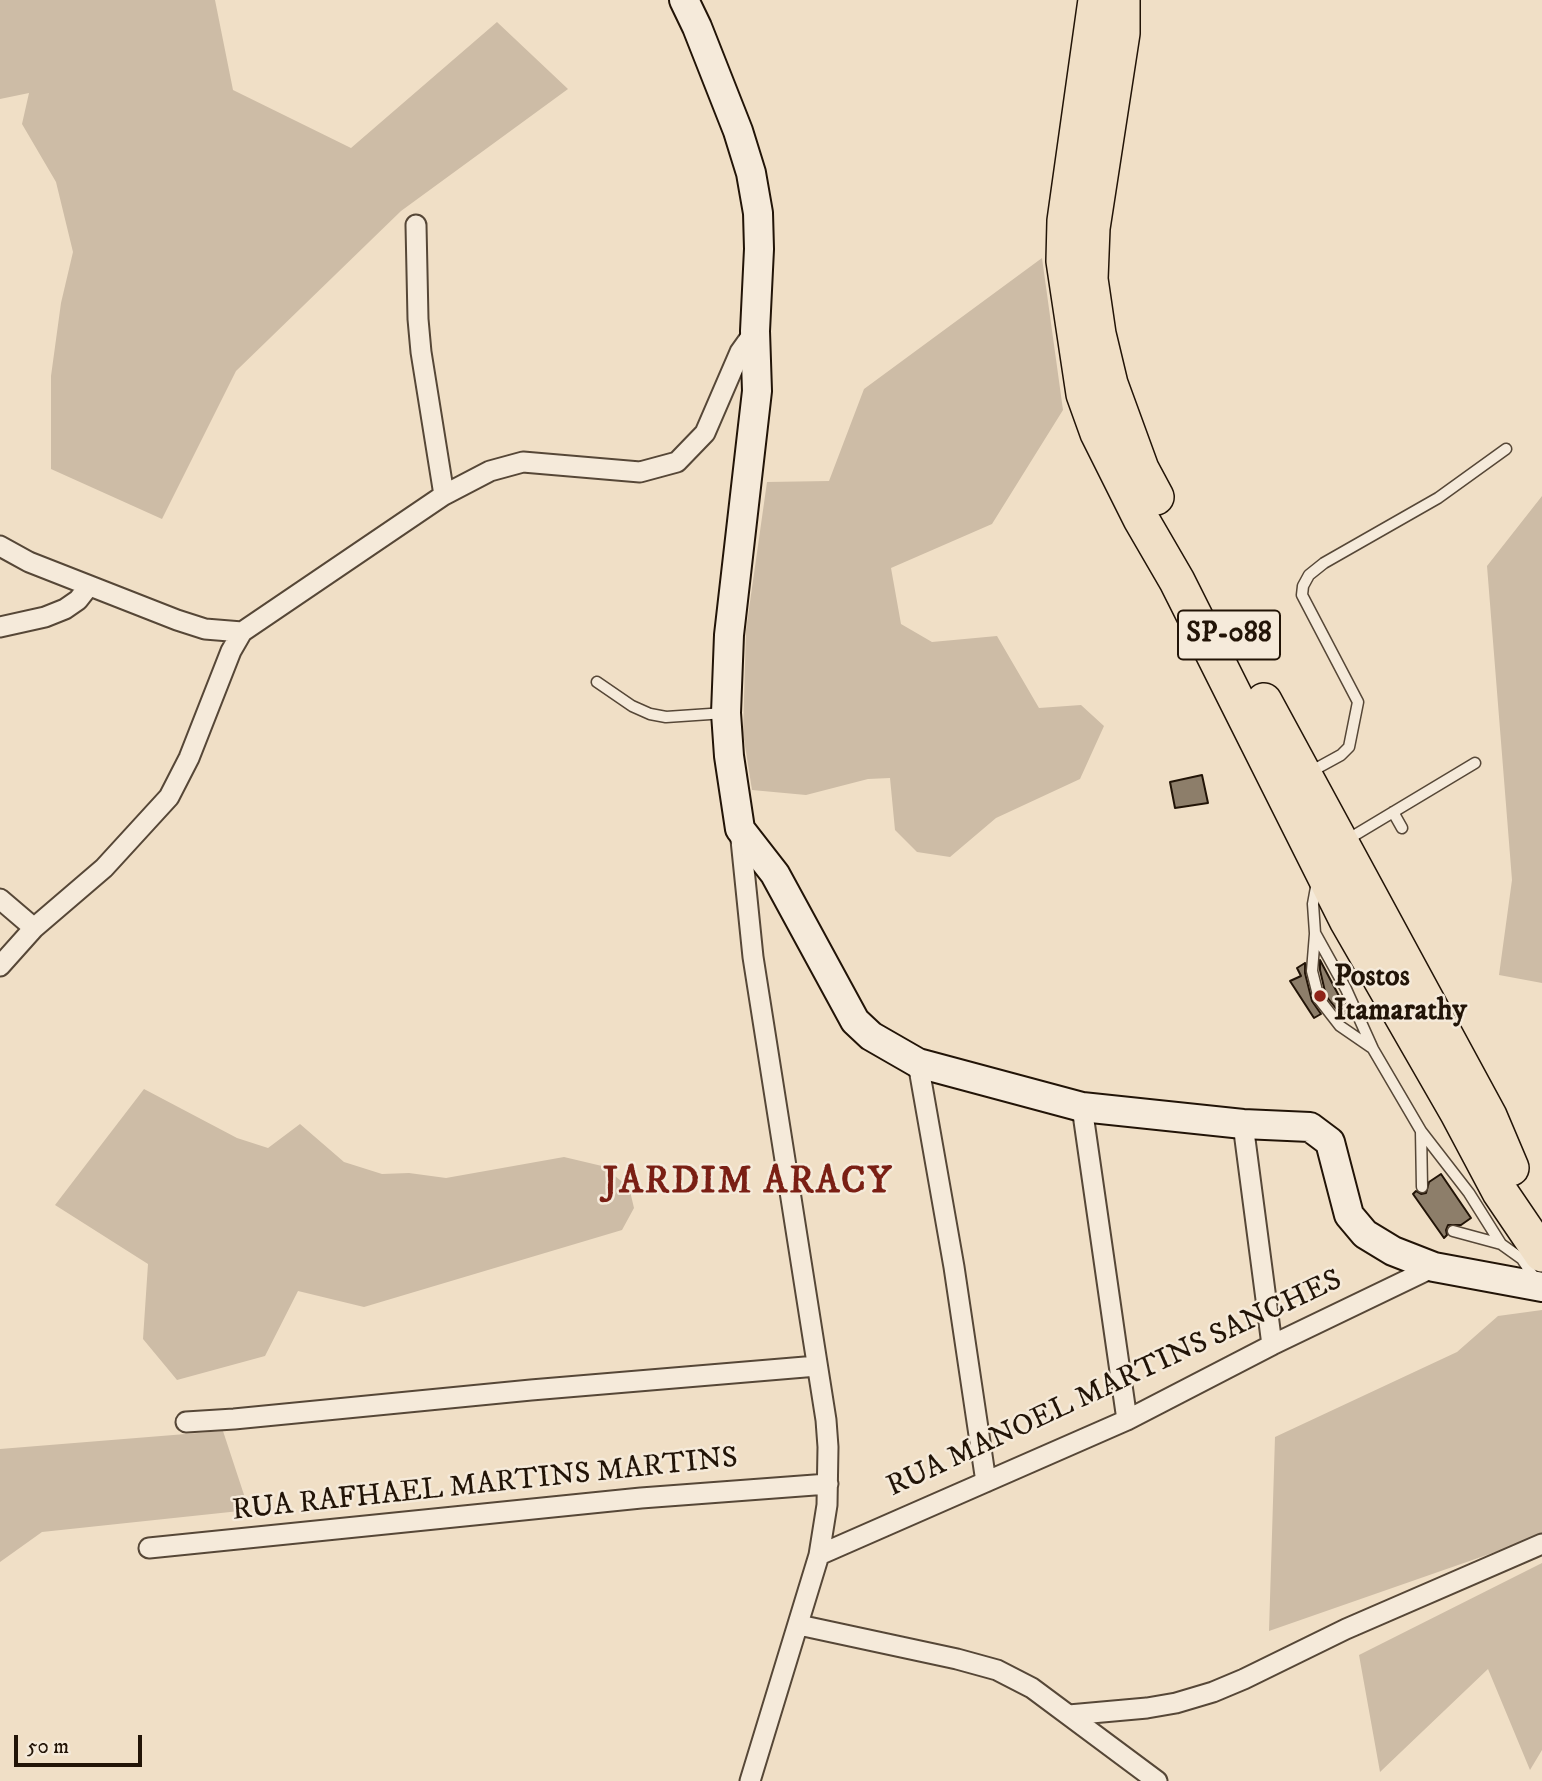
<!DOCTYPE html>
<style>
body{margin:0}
#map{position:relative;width:1542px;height:1781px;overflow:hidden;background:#f0dfc6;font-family:"IM FELL DW Pica",serif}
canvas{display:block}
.scale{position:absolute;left:14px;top:1735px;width:128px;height:32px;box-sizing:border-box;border:4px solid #221407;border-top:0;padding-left:9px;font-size:21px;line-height:24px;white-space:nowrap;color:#221407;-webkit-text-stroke:5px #f5eada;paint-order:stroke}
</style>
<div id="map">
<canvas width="1542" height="1781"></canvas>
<div class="scale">50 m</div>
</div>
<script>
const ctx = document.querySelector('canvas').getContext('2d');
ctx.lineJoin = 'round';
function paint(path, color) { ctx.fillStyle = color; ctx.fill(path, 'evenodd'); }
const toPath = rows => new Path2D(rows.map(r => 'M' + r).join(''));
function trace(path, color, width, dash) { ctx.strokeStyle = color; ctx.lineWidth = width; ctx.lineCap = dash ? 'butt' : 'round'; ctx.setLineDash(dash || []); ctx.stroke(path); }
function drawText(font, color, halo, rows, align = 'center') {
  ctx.font = font + ' "IM FELL DW Pica",serif'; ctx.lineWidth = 5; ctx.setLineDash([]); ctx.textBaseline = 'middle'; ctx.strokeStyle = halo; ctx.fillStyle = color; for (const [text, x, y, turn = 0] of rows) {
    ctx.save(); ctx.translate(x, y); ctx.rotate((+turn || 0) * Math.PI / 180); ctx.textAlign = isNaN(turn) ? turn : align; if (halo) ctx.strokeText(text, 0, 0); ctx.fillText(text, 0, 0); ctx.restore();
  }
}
paint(toPath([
 [0,0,215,0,233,90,351,148,497,22,568,89,401,211,236,371,162,519,51,469,51,376,61,303,73,252,56,182,22,124,29,93,0,99],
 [1042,258,1063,410,992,524,891,568,901,624,932,642,997,636,1039,708,1081,705,1104,726,1080,779,996,818,950,857,917,852,895,830,890,778,868,779,806,795,752,790,743,733,746,630,767,482,829,481,864,389],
 [1542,496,1542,983,1499,975,1512,880,1487,566],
 [144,1089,237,1138,268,1148,300,1124,344,1162,382,1174,409,1173,446,1178,564,1157,602,1166,629,1187,634,1208,622,1230,364,1307,298,1291,265,1356,177,1380,143,1339,148,1264,55,1205],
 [1542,1310,1542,1543,1524,1542,1269,1631,1275,1437,1457,1352,1498,1316],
 [223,1431,249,1510,42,1532,0,1562,0,1449],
 [1542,1563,1542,1750,1530,1770,1488,1669,1380,1772,1359,1655]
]), '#cdbca6');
const building = toPath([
 [1202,775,1208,803,1175,808,1170,782,1202,775],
 [1320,960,1348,1013,1342,1016,1326,996,1320,970,1320,960],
 [1305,963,1305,973,1312,1001,1321,1014,1314,1018,1290,981,1301,976,1297,968,1305,963],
 [1441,1174,1471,1218,1461,1225,1448,1225,1446,1230,1447,1235,1444,1238,1413,1194,1416,1191,1421,1194,1426,1193,1429,1182,1441,1174]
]);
paint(building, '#8d7e6a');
trace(building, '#221407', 2);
const lane = toPath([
 [597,682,632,706,650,714,666,717,725,713],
 [1310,772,1341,755,1349,747,1358,702,1302,595,1303,586,1309,575,1324,563,1438,498,1506,449],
 [1393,812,1402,828],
 [1345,841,1475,763],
 [1317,882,1313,904,1315,933,1346,989,1373,1049,1421,1131,1469,1193,1501,1244,1522,1259,1535,1279],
 [1315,934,1312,971,1319,999,1340,1026,1372,1048],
 [1421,1131,1422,1187],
 [1453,1231,1501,1244]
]);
const street = toPath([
 [416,225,418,319,421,352,444,495],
 [0,546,29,562,177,620,205,629,242,632],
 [0,627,45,617,65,609,78,600,89,586],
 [740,830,753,957,826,1420,828,1447,827,1505,819,1555,750,1781],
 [0,899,34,928],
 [0,966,34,928,104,868,169,797,189,758,231,651,242,632,444,495,490,471,523,462,640,472,677,462,705,433,740,352,755,331],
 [918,1063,954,1267,986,1482],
 [1082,1107,1127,1420],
 [1243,1124,1272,1345],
 [186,1422,234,1419,531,1390,817,1366],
 [149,1548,641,1498,828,1484],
 [819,1555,1127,1420,1272,1345,1434,1267],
 [799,1625,957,1659,997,1670,1032,1688,1157,1781],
 [1069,1715,1147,1708,1176,1703,1213,1692,1244,1679,1346,1629,1542,1544]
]);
const secondary = toPath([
 [684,0,697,27,738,131,751,173,758,213,759,249,755,331,757,391,729,635,726,713,729,756,740,829,775,874,855,1021,871,1036,918,1063,1082,1107,1243,1124,1310,1127,1330,1142,1349,1215,1365,1234,1393,1251,1434,1267,1542,1287]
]);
const highway = toPath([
 [1096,0,1065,221,1064,261,1084,394,1098,433,1141,519,1177,581,1347,920,1458,1113,1500,1192,1542,1254],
 [1122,0,1122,33,1092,228,1090,279,1098,334,1110,384,1141,469,1156,497],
 [1264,701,1489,1116,1511,1168]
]);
trace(lane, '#564737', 13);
trace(street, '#564737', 23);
trace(secondary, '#221407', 32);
trace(highway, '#221407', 38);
trace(lane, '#f5eada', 10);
trace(street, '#f5eada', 19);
trace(secondary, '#f5eada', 28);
trace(highway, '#f0dfc6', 35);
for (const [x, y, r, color] of [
 [1320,996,7,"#8f2418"]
]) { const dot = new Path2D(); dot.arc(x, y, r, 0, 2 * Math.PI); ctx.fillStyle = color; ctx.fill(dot); trace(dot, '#f5eada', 2.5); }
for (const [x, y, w] of [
 [1229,635,102]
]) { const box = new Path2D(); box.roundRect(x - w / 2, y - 24.5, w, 49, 5); ctx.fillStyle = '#f5eada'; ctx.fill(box); trace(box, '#221407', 2); }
drawText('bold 28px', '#221407', null, [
 ["SP-088",1229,635]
]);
drawText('bold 30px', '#221407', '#f5eada', [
 ["Postos",1334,979],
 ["Itamarathy",1334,1013]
], 'left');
drawText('30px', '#221407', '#f5eada', [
 ["RUA MANOEL MARTINS SANCHES",1115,1385,-25],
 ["RUA RAFHAEL MARTINS MARTINS",485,1486,-6]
]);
ctx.letterSpacing = '2px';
drawText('bold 37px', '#7a1f14', '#f5eada', [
 ["JARDIM ARACY",748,1184]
]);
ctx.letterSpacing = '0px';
</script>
